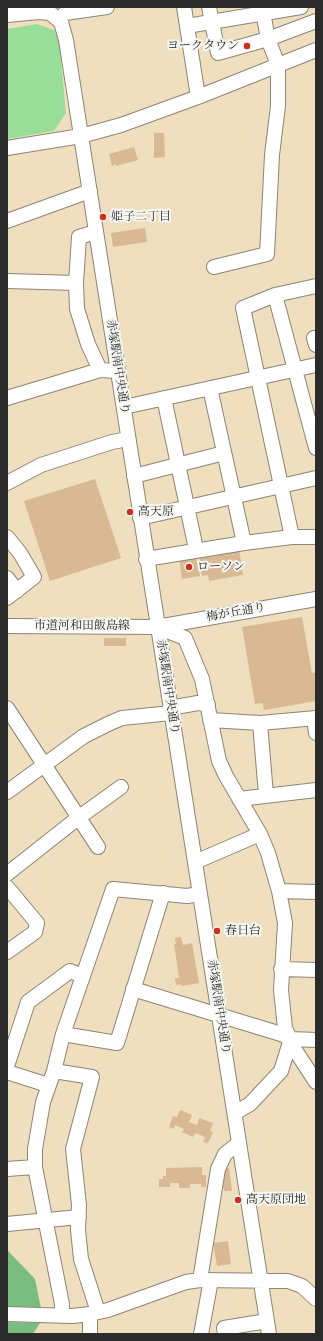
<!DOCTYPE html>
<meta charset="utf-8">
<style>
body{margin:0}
#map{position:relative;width:323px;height:1341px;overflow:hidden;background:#efdfbf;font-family:"IM FELL Double Pica",serif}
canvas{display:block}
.frame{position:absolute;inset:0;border:8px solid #2b2b2b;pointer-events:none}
</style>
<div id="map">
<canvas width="323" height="1341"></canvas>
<div class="frame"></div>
</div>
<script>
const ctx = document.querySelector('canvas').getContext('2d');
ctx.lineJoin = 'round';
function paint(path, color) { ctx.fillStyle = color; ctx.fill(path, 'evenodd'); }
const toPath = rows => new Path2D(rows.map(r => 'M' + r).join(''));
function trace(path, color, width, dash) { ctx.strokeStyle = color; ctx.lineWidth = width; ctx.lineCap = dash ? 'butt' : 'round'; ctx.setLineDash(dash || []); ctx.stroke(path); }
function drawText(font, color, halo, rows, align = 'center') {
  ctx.font = font + ' "IM FELL Double Pica","Noto Serif JP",serif'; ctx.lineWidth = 4; ctx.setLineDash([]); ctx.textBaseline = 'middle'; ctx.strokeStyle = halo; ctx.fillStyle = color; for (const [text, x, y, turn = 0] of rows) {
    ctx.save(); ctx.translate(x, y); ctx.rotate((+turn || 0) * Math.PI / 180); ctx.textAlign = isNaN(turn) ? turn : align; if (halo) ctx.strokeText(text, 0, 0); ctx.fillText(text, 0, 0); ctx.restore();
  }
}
paint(toPath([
 [37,24,54,30,59,39,66,113,54,131,7,139,7,29]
]), '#98de98');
paint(toPath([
 [7,1250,35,1279,41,1308,7,1308],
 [7,1322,40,1323,33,1334,7,1334]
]), '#7abd80');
paint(toPath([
 [154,133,164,133,165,157,154,158],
 [134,147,138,160,116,166,116,164,112,166,109,154],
 [145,228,147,242,113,247,111,233],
 [95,479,121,558,50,581,24,501],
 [239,549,243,575,209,581,208,575,202,576,199,556],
 [196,556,200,576,182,579,179,559],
 [302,617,312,673,316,672,316,701,264,710,263,703,255,704,242,627],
 [104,638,126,638,126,646,104,646],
 [181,937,183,945,192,943,199,983,181,986,181,984,176,985,175,978,179,978,174,944,176,944,175,938],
 [180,1110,192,1115,189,1122,197,1125,199,1118,213,1123,210,1131,213,1132,208,1143,203,1142,205,1137,195,1133,193,1137,182,1132,184,1129,175,1125,174,1129,169,1127,173,1116,177,1117],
 [202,1167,202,1175,206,1175,206,1187,201,1187,201,1184,190,1184,190,1188,179,1188,179,1183,170,1183,170,1187,159,1187,159,1179,163,1179,163,1176,166,1176,166,1168],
 [224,1168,229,1168,232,1191,224,1191,224,1188,222,1188],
 [228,1241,231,1264,217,1266,213,1243]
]), '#d9b994');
const minor = toPath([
 [184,7,198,97],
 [209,7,218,53,268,39,316,21],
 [65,13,107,7],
 [7,15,39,12,50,13,61,22,66,40,269,1334],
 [187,26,301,7],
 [7,148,81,136,121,125,198,97,316,50],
 [7,221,90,191],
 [214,267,267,254,272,155,278,106,278,65,268,39,262,7],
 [7,281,76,283,79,237,96,232],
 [76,283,77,309,88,344,100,370,118,371],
 [275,295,316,448],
 [314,338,316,345],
 [210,388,244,543],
 [7,398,100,370],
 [164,398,196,549],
 [124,407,316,365],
 [134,476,224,453],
 [7,483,41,465,112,442,128,439],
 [140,518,316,478],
 [7,537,20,553,34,577,7,598],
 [292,537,243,308,275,295,316,286],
 [146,559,244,543,292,537,316,537],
 [7,578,17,591],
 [7,626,157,627,316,599],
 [157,627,185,638,202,679,219,761,226,776,260,834,268,853,279,891,285,923,281,990,285,1028,295,1050,316,1082],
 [7,708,98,847],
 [170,708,198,703,208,705],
 [314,718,316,733],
 [210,720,260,723,316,718],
 [260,723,266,795],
 [7,792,84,736,110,723,122,718,171,713],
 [239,799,316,790],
 [195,862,260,834],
 [7,874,78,818,121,787],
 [7,887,37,923,35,932,7,952],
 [279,891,316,892],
 [281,969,316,970],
 [133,989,281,1034,291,1039,316,1040],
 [63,1034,117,1043,163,893],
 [7,1066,28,1002,70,971,83,976],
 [54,1071,92,1077,73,1149,79,1205,78,1230,81,1259,98,1312],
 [7,1072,48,1085],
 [235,1113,250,1104,281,1071,291,1039],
 [7,1169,35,1167],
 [7,1224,79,1217],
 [200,1280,218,1169,225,1154,239,1143],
 [7,1314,72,1316,90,1314,108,1310,186,1282,200,1280,288,1281,302,1286,316,1299],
 [90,1314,90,1334],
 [62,1316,62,1304,35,1167,35,1149,43,1102,54,1071,63,1034,113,889,187,896,200,894],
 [201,1334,211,1280],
 [225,1334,224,1328,267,1321]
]);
trace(minor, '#8d8575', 16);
trace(minor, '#fff', 14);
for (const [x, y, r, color] of [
 [247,46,4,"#c8321e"],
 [103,217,4,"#c8321e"],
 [130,512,4,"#c8321e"],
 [189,567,4,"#c8321e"],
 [217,931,4,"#c8321e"],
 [238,1200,4,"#c8321e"]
]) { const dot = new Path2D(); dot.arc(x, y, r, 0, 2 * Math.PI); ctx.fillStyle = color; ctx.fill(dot); trace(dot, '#f6f6f2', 1.5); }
drawText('12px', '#2b2b2b', '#f6f6f2', [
 ["ヨークタウン",239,46,"right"],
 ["姫子二丁目",111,217],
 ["高天原",138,512],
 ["ローソン",197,567],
 ["春日台",225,931],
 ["高天原団地",246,1200]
], 'left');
drawText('12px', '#2b2b2b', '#f6f6f2', [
 ["赤塚駅南中央通り",117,367,81],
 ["梅が丘通り",236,613,-10],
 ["市道河和田飯島線",82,626],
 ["赤塚駅南中央通り",167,687,81],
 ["赤塚駅南中央通り",218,1007,81]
]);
</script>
